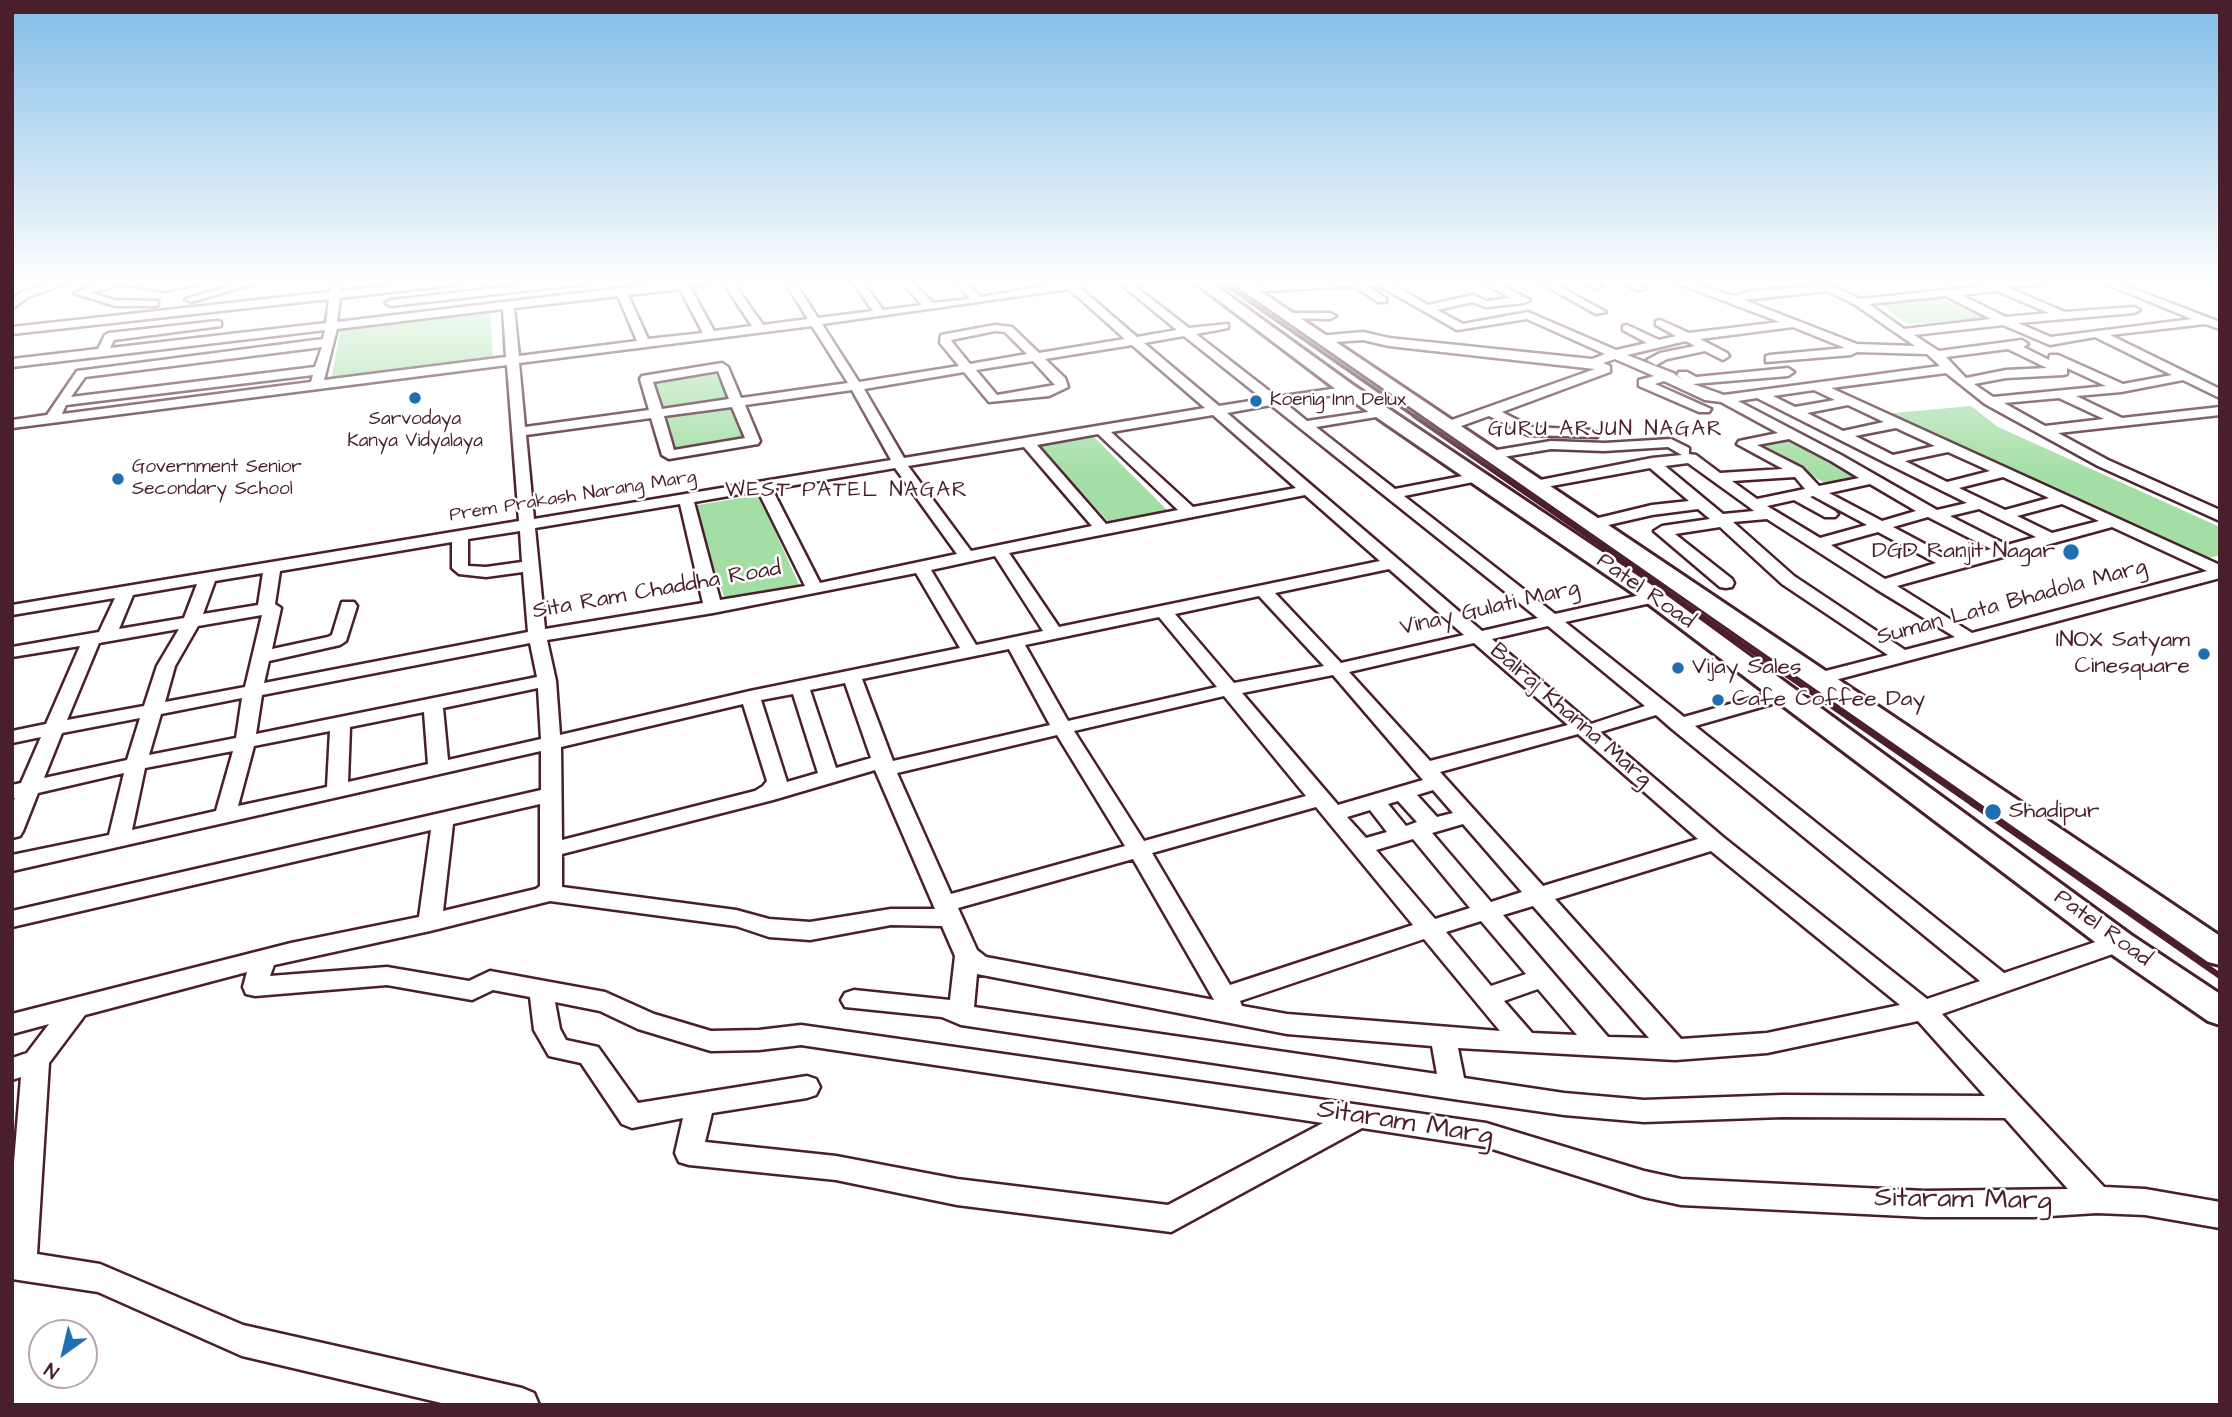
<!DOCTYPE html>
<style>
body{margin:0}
#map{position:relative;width:2232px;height:1417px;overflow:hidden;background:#fff;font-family:"Architects Daughter",sans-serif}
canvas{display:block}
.frame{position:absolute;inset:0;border:14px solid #4a1f2b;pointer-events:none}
.north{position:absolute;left:28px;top:1319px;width:70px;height:70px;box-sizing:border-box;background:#fff;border:2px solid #b7a5aa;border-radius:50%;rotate:214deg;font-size:19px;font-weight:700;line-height:28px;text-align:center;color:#4a1f2b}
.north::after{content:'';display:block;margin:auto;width:24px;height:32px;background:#1f6fb2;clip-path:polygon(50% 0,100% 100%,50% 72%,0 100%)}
</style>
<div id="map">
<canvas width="2232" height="1417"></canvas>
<div class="frame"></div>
<div class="north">N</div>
</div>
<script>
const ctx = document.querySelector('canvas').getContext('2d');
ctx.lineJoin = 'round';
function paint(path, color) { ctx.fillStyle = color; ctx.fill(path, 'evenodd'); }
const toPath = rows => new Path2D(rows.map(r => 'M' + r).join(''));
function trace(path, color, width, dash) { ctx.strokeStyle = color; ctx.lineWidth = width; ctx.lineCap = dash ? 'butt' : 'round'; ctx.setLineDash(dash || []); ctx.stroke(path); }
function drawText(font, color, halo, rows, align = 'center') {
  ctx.font = font + ' "Architects Daughter",sans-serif'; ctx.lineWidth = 5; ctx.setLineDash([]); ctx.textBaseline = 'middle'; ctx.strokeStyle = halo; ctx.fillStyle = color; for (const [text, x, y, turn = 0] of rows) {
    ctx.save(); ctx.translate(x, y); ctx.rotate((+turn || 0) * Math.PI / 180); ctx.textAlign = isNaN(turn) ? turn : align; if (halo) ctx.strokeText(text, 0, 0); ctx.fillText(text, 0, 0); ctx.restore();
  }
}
paint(toPath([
 [1949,296,1993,318,1908,324,1877,302],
 [490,313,493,359,331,380,340,331],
 [714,371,728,398,660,408,649,381],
 [731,405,749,440,672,453,658,417],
 [1971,406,1998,427,2220,527,2220,555,2202,560,1883,414],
 [1782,433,1873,478,1832,487,1742,437],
 [1094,437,1172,515,1113,527,1040,446],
 [759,495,800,587,726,602,692,506]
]), '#a3dea4');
trace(toPath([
 [2197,313,2220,322]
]), '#6c869a', 3.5);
const street = toPath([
 [58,281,73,281,28,297,12,309,12,300,20,293,58,281],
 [108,281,167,285,189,281,209,281,167,291,119,284,91,293,115,300,158,301,158,305,154,306,115,306,74,293,108,281],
 [247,281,263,281,191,302,185,299,247,281],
 [333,281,341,281,341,291,434,281,464,281,459,284,340,298,337,322,621,288,693,281,732,281,763,325,808,319,784,281,794,281,818,318,873,311,852,281,862,281,883,310,922,305,901,281,911,281,933,303,970,299,956,281,966,281,981,297,1072,281,1137,337,1177,330,1117,281,1128,281,1189,328,1228,324,1228,328,1196,334,1277,397,1352,386,1352,392,1285,403,1307,421,1388,409,1388,415,1316,427,1395,489,1478,473,1483,474,1485,477,1483,480,1404,496,1555,614,1654,592,1660,593,1663,597,1660,601,1565,622,1684,717,1779,690,1793,690,1795,694,1793,698,1695,726,2004,973,2119,934,2127,937,2131,943,2127,949,1942,1014,2104,1187,2145,1189,2220,1202,2220,1228,2145,1215,2097,1213,2034,1217,1925,1217,1681,1205,1644,1197,1486,1147,1362,1128,1171,1232,957,1205,836,1180,689,1165,679,1162,675,1153,683,1118,632,1128,622,1124,581,1063,549,1056,534,1030,530,997,493,990,472,1000,387,985,255,996,246,994,243,987,247,972,85,1015,49,1063,37,1254,100,1264,243,1325,522,1388,534,1393,539,1405,450,1405,242,1356,98,1292,12,1279,12,1187,21,1077,12,1080,12,1058,27,1053,49,1024,12,1034,12,1014,291,943,419,917,431,830,12,927,12,911,541,790,541,751,12,871,12,855,109,835,124,773,38,793,23,831,20,836,12,838,12,805,15,798,12,799,12,785,21,783,41,737,12,743,12,731,46,724,80,646,12,657,12,647,99,632,115,598,12,615,12,605,519,521,507,365,12,428,12,420,47,415,77,371,323,339,325,330,12,367,12,359,98,349,105,335,109,333,217,321,221,322,221,326,114,340,110,348,326,323,329,299,12,334,12,327,330,292,333,281],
 [722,281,752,326,714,331,690,287,722,281],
 [680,289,703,333,648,339,628,295,680,289],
 [1069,289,1125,339,1039,353,1012,327,995,325,941,335,940,343,959,366,859,382,822,324,1069,289],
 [618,296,637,341,519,356,514,308,618,296],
 [503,309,506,357,324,380,337,329,503,309],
 [812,326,848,383,741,398,728,367,722,363,642,376,640,379,649,410,525,427,519,363,812,326],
 [995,331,1005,332,1027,354,970,364,952,342,951,340,995,331],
 [1184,336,1263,399,1219,406,1144,343,1184,336],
 [1132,345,1205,408,904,458,864,389,964,372,989,402,1049,396,1068,387,1065,378,1045,359,1132,345],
 [322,347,315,367,71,397,85,377,322,347],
 [1033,361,1055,385,997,395,976,370,1033,361],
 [718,371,729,399,662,409,653,382,718,371],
 [313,375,311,382,62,414,66,405,313,375],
 [852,390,891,460,534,519,526,435,651,418,662,455,669,459,758,444,760,441,745,405,852,390],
 [1271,405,1538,618,1482,631,1227,413,1271,405],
 [732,407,745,438,674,450,664,416,732,407],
 [1213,415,1296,488,1193,507,1111,432,1213,415],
 [1098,434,1178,510,1106,524,1037,445,1098,434],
 [1024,447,1092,526,971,551,908,466,1024,447],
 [895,468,957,554,820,583,772,489,895,468],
 [758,491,805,586,720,600,694,502,758,491],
 [1305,495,1380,561,1059,627,1009,553,1305,495],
 [680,504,703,603,545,629,535,528,680,504],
 [520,531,522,562,486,567,468,566,468,539,520,531],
 [452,542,452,568,459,574,486,577,523,572,528,632,264,683,269,661,340,645,346,641,357,606,354,602,342,602,332,635,328,637,272,649,281,608,275,604,280,571,452,542],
 [995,556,1043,631,976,645,931,570,995,556],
 [1389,569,1464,635,1341,663,1275,593,1389,569],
 [263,573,258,605,203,614,215,581,263,573],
 [916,573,960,648,750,691,560,735,556,681,547,640,713,613,916,573],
 [197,584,184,618,119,629,133,595,197,584],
 [1259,596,1324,666,1234,683,1175,614,1259,596],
 [262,615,245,687,165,702,175,666,198,626,262,615],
 [1159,617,1217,687,1068,721,1025,645,1159,617],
 [1548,626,1645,706,1591,724,1492,639,1548,626],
 [179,629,157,666,144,706,67,720,99,643,179,629],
 [530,643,537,677,256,734,262,695,530,643],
 [1474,643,1568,725,1430,761,1349,672,1474,643],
 [1009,649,1050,725,893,761,862,679,1009,649],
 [1333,675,1423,780,1338,805,1242,693,1333,675],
 [845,683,871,758,836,768,810,690,845,683],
 [538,688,541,739,448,760,443,708,538,688],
 [793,694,818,773,787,782,761,700,793,694],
 [1224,696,1306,796,1144,841,1074,731,1224,696],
 [242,698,236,738,149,755,161,714,242,698],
 [743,704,767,781,763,786,755,791,562,840,561,747,743,704],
 [424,712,428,764,348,782,350,727,424,712],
 [1656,715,1672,729,1980,981,1927,999,1723,837,1600,732,1656,715],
 [140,718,127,760,44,778,62,733,140,718],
 [330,731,327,787,238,806,254,746,330,731],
 [1578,734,1698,839,1543,886,1440,772,1578,734],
 [1057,735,1125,846,951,894,897,773,1057,735],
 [233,751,216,811,132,830,145,768,233,751],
 [875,770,935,909,891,909,810,922,769,919,736,910,562,887,562,854,773,800,875,770],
 [1433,790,1453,813,1437,817,1417,795,1433,790],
 [1398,801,1417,822,1406,826,1388,804,1398,801],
 [540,804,540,886,536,889,443,911,453,824,540,804],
 [1316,807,1413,925,1230,985,1152,853,1316,807],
 [1370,810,1387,832,1366,838,1347,817,1370,810],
 [1463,824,1522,892,1491,902,1432,833,1463,824],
 [1413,839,1470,908,1435,919,1376,850,1413,839],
 [1711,851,1900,1005,1767,1033,1681,1039,1555,899,1711,851],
 [1133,859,1214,1000,986,957,977,950,958,908,1133,859],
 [550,901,736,926,769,937,810,940,891,925,942,926,955,956,950,1000,854,990,845,993,841,1000,845,1007,942,1017,961,1025,1453,1099,1564,1115,1644,1122,1782,1117,2005,1118,2068,1189,1925,1191,1681,1179,1644,1171,1486,1123,801,1025,759,1030,711,1031,654,1014,605,992,490,971,469,981,387,967,270,976,274,965,430,931,550,901],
 [1533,906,1649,1038,1608,1037,1503,915,1533,906],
 [1481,921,1526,974,1491,986,1446,932,1481,921],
 [1424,939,1500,1031,1287,1014,1242,1006,1240,1001,1424,939],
 [977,974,1287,1034,1432,1046,1437,1074,974,1007,977,974],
 [1538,989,1577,1035,1532,1033,1504,1001,1538,989],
 [555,1002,600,1011,638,1029,711,1051,759,1050,801,1045,1323,1123,1168,1205,957,1179,836,1156,705,1142,712,1113,807,1098,816,1095,820,1087,816,1079,807,1076,638,1103,598,1047,566,1040,560,1029,555,1002],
 [1918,1021,1985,1096,1782,1095,1644,1100,1564,1093,1464,1078,1458,1048,1675,1060,1767,1053,1918,1021],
 [561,281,590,281,585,284,391,306,385,303,391,300,561,281],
 [1343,281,1398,281,1392,284,1428,305,1473,295,1487,301,1511,298,1480,281,1493,281,1530,300,1524,303,1486,307,1472,302,1437,310,1463,324,1528,312,1616,350,1647,343,1623,330,1623,326,1627,325,1659,340,1676,336,1656,325,1656,321,1660,320,1689,333,1780,322,1671,281,1686,281,1733,296,1753,291,1830,285,1860,299,1984,286,1976,281,2050,281,2045,284,2006,287,2065,312,2134,307,2140,310,2134,313,2018,323,2051,337,2192,319,2099,281,2113,281,2220,322,2220,329,2205,324,2110,335,2220,389,2220,398,2183,380,2121,392,2076,396,2122,418,2220,407,2220,415,2058,433,2108,460,2220,510,2220,521,2098,466,1985,404,1946,373,1831,388,2220,565,2220,578,1824,683,1810,683,1808,679,1810,675,1888,655,1782,584,1720,527,1675,534,1732,579,1734,583,1732,587,1726,588,1720,587,1654,531,1662,526,1710,519,1698,509,1652,515,1591,529,1586,527,1583,524,1586,521,1652,505,1689,501,1650,468,1535,489,1528,485,1535,481,1652,458,1682,455,1668,447,1604,451,1551,449,1491,459,1484,455,1491,451,1551,441,1605,443,1671,439,1689,448,1689,454,1696,455,1720,473,1783,469,1737,444,1739,441,1778,433,1721,402,1705,400,1664,381,1655,384,1711,409,1709,412,1699,412,1639,386,1639,380,1654,376,1615,359,1603,363,1610,366,1610,372,1502,412,1531,427,1592,430,1599,434,1597,437,1528,435,1489,416,1453,429,1443,429,1443,423,1595,369,1389,346,1363,340,1321,343,1315,339,1317,336,1363,332,1389,338,1592,359,1605,354,1527,319,1457,330,1378,285,1367,286,1386,298,1386,302,1378,302,1354,286,1249,292,1244,289,1249,286,1343,281],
 [1828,291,1854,304,1915,346,1857,344,1744,300,1828,291],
 [1997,291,2049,313,2006,317,1961,295,1997,291],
 [1946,296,1991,319,1904,329,1869,304,1946,296],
 [2003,325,2050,345,2095,337,2172,375,2123,384,2058,355,2050,355,2049,360,2023,347,2028,344,2022,340,1939,351,1914,335,2003,325],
 [1793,327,1845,348,1770,355,1766,356,1766,362,1851,355,1857,352,1927,354,1940,366,1724,395,1693,384,1788,376,1794,372,1788,368,1696,377,1687,372,1679,372,1677,375,1683,380,1673,373,1627,355,1686,341,1695,346,1660,353,1647,360,1656,365,1667,359,1705,351,1723,360,1729,356,1727,353,1700,339,1793,327],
 [2008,349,2047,368,2006,370,1966,378,1946,357,2008,349],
 [2067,368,2106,386,1993,397,1974,384,2006,378,2063,375,2067,374,2067,368],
 [1814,390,1835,400,1795,407,1773,396,1814,390],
 [1757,398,1886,463,1967,503,1937,510,1841,455,1738,401,1757,398],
 [2059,398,2104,419,2045,426,2004,403,2059,398],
 [1848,405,1884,422,1843,431,1807,413,1848,405],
 [1896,428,1935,446,1893,455,1855,436,1896,428],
 [1789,439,1831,461,1859,478,1819,486,1802,468,1757,445,1789,439],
 [1948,452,1990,471,1947,482,1905,461,1948,452],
 [1688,463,1749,507,1754,511,1723,514,1665,466,1688,463],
 [1795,477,1805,489,1757,499,1732,481,1795,477],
 [2003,477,2049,498,2005,510,1959,488,2003,477],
 [1870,484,1916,511,1882,521,1829,493,1870,484],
 [1813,496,1867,525,1820,538,1767,506,1794,500,1825,517,1835,517,1838,514,1835,511,1810,497,1813,496],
 [2062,504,2099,521,2052,533,2017,516,2062,504],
 [1979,509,2036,537,2007,545,1950,516,1979,509],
 [1928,517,1991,549,1953,559,1893,527,1928,517],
 [1767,519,1876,589,1955,637,1905,650,1794,576,1733,522,1767,519],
 [2112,527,2207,571,1972,633,1897,586,2112,527],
 [1878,532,1936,563,1885,579,1831,545,1878,532],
 [1537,281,1549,281,1606,312,1596,314,1537,281],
 [1580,281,1593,281,1602,286,1597,289,1580,281],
 [1619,281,1632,281,1646,288,1637,290,1619,281],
 [1287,313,1330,313,1336,316,1330,319,1283,318,1283,314,1287,313]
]);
const secondary = toPath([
 [1193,281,1209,281,1353,385,1662,592,2131,935,2220,994,2220,1025,2208,1021,2107,951,1646,602,1341,393,1193,281],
 [1229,281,1245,281,2220,936,2220,965,2208,962,1229,281]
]);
trace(street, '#4a1f2b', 5);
trace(secondary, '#4a1f2b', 6);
paint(street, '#fff');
paint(secondary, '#fff');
trace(toPath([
 [1220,281,1417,418]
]), '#4a1f2b', 3.5);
trace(toPath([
 [1414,416,1664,589]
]), '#4a1f2b', 4.5);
trace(toPath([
 [1661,588,1974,805]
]), '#4a1f2b', 5);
trace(toPath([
 [1972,803,2220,976]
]), '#4a1f2b', 6);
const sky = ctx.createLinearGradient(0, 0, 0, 479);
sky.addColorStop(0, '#7fbde6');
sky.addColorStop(0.59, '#fff');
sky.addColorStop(1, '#ffffff00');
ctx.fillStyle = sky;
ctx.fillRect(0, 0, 2232, 479);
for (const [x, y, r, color] of [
 [415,398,7,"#1f6fb2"],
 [1256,401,7,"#1f6fb2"],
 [118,479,7,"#1f6fb2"],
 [2071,552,9,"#1f6fb2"],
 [2204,654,7,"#1f6fb2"],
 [1678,668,7,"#1f6fb2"],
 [1718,700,7,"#1f6fb2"],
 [1993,812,9,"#1f6fb2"]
]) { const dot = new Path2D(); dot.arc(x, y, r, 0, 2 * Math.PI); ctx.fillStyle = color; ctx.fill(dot); trace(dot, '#fff', 2.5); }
drawText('19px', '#4a1f2b', '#fff', [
 ["Koenig Inn Delux",1270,401],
 ["Sarvodaya",415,420,"center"],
 ["Kanya Vidyalaya",415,442,"center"],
 ["Government Senior",132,468],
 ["Secondary School",132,490]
], 'left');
drawText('19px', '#4a1f2b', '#fff', [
 ["Prem Prakash Narang Marg",573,497,-9]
]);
ctx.letterSpacing = '2px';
drawText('21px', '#4a1f2b', '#fff', [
 ["GURU ARJUN NAGAR",1606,431],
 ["WEST PATEL NAGAR",847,492]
]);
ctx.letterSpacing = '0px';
drawText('23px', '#4a1f2b', '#fff', [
 ["DGD Ranjit Nagar",2055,552,"right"],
 ["INOX Satyam",2190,641,"right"],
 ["Cinesquare",2190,667,"right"],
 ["Vijay Sales",1692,668],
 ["Cafe Coffee Day",1732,700],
 ["Shadipur",2009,812]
], 'left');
drawText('23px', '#4a1f2b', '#fff', [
 ["Sita Ram Chaddha Road",657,591,-10],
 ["Patel Road",1645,592,35],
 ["Suman Lata Bhadola Marg",2012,603,-15],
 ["Vinay Gulati Marg",1490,609,-13],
 ["Balraj Khanna Marg",1570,716,41],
 ["Patel Road",2102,929,36]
]);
drawText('28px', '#4a1f2b', '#fff', [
 ["Sitaram Marg",1405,1124,9],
 ["Sitaram Marg",1963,1201,1]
]);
</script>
